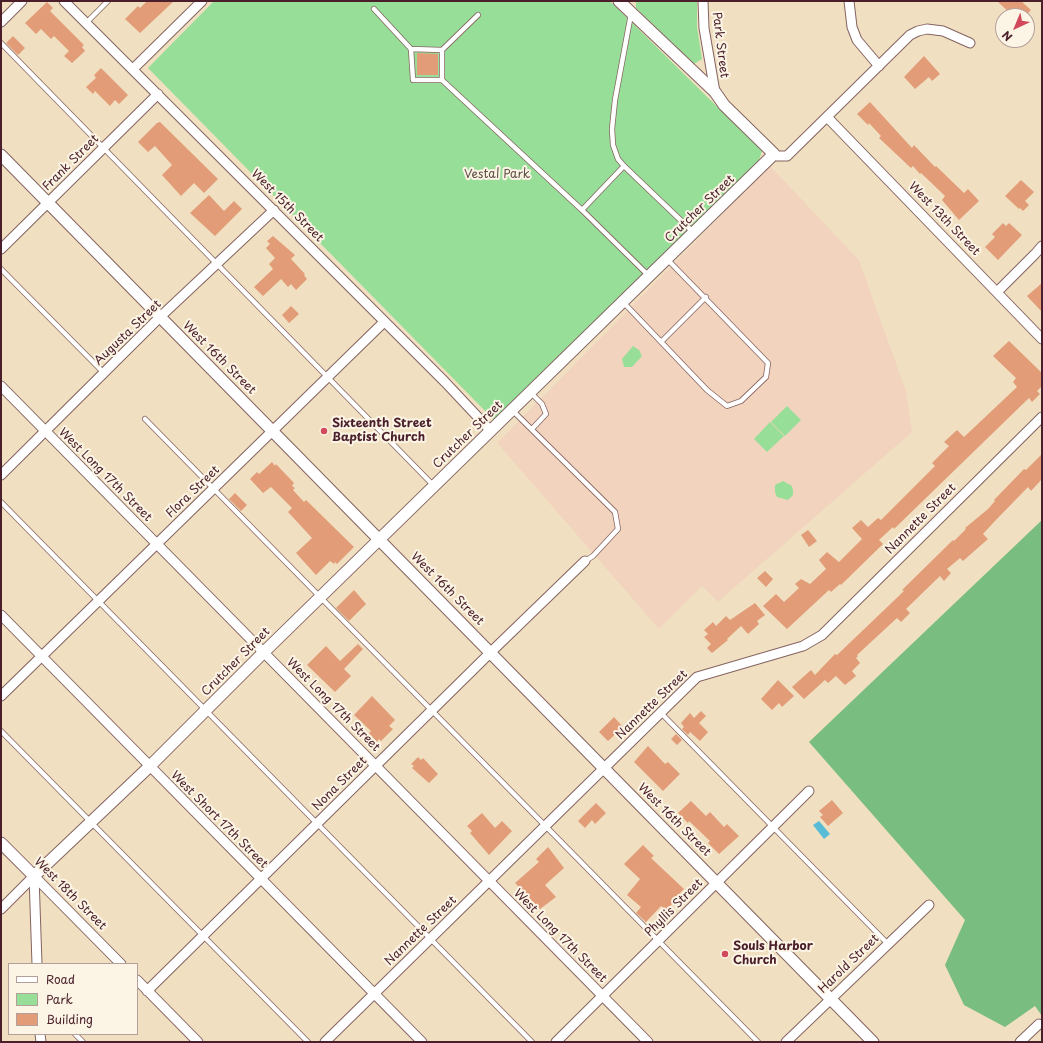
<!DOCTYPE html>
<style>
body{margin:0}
#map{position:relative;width:1043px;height:1043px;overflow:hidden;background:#f0e0c1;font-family:"Playpen Sans",sans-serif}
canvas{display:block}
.frame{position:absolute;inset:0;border:2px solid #4a1f2b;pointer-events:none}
.legend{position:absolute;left:8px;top:963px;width:130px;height:72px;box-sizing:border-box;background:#fcf5e5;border:1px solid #b59f9b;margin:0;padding:5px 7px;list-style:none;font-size:12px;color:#4a1f2b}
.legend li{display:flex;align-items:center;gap:8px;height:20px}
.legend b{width:20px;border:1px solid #b59f9b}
.north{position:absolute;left:995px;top:8px;width:40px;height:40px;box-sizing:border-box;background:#fcf5e5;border:1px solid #b59f9b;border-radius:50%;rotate:224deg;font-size:11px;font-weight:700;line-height:16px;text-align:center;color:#4a1f2b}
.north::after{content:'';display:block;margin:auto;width:14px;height:18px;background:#d1495b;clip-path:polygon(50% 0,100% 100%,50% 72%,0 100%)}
</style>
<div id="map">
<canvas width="1043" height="1043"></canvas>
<div class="frame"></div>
<ul class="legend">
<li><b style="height:5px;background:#fff"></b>Road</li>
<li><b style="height:11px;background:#97de98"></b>Park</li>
<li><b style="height:11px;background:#e29c78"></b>Building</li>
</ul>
<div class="north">N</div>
</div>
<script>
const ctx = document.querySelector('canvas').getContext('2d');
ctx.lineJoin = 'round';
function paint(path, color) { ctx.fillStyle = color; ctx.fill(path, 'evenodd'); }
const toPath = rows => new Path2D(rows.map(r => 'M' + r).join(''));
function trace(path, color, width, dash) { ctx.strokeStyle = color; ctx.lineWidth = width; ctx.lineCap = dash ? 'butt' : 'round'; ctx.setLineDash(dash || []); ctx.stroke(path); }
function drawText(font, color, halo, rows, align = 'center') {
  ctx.font = font + ' "Playpen Sans",sans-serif'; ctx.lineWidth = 4; ctx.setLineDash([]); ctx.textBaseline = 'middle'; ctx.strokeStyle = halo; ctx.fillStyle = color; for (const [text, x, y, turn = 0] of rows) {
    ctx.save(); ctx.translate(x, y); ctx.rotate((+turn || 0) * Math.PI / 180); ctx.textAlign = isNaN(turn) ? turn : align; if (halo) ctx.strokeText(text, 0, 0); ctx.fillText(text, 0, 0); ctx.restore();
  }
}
paint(toPath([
 [770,166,859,260,906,391,912,432,718,602,702,586,659,629,497,443]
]), '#f2d4be');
paint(toPath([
 [214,1,610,1,762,151,759,160,494,420,148,68],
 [636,1,697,1,697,27,702,59,694,64,636,8],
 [633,346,639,350,642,356,632,367,624,367,622,359],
 [787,406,801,420,785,436,771,422],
 [770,422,784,436,767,452,754,439],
 [783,481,792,486,793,491,793,495,788,500,777,497,775,492,775,485]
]), '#97de98');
paint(toPath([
 [1042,520,1042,1016,1035,1006,1005,1027,964,1005,945,965,965,920,809,742]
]), '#79bd80');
paint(toPath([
 [819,821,830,834,824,839,813,825]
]), '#58bcd6');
paint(toPath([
 [147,1,174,1,140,33,125,19,138,6,140,8],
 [997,1,1021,1,1031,10,1025,16,1013,16],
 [47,2,53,8,50,11,84,45,82,47,85,51,72,63,64,56,69,51,54,36,51,39,41,29,36,34,25,23],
 [13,36,25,48,18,55,6,43],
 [417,53,438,54,438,75,417,75],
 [924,56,940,74,932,81,929,77,915,89,904,77],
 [101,68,128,95,119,104,115,100,110,106,95,91,93,94,86,87,96,78,94,75],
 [870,102,912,148,914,145,935,167,936,166,964,193,968,189,979,201,959,220,942,200,945,196,921,173,920,174,913,166,911,168,879,138,881,136,869,123,868,125,857,114],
 [160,122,218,179,204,193,194,183,181,196,162,175,172,165,155,146,148,152,138,142,157,123],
 [1021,180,1034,192,1025,201,1029,205,1023,211,1020,208,1019,209,1005,196],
 [209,195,224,211,234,201,242,209,215,236,190,213],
 [1003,223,1006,226,1009,223,1022,235,998,260,985,247,995,237,992,234],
 [273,236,295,255,291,259,305,274,304,275,307,279,296,290,291,284,288,287,281,279,263,296,254,287,273,269,269,264,275,258,266,248,270,244,267,241],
 [1042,283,1042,312,1027,296],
 [291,306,299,314,289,323,282,315],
 [1009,341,1042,373,1042,386,1037,391,1040,394,1032,402,1029,398,894,529,893,527,879,540,883,544,841,585,840,584,831,592,829,590,787,629,763,606,776,594,784,602,799,588,795,584,801,579,810,584,826,569,819,560,827,552,839,562,862,539,852,528,861,520,868,527,878,518,881,520,935,466,932,463,949,446,944,442,957,430,964,437,1017,387,1013,382,1016,378,993,356],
 [1042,454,1042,479,1031,491,1028,487,994,522,983,534,988,539,963,561,960,558,947,569,951,573,944,581,940,576,906,609,910,613,901,622,897,618,857,655,858,656,856,658,860,663,852,671,856,676,845,685,836,676,828,683,825,680,804,699,792,687,811,670,815,675,835,654,837,655,904,591,902,590,953,540,954,541,966,529,965,528,988,509,995,501,994,500,1024,469,1026,470],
 [272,462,275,466,276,464,294,483,292,486,295,488,293,490,304,502,306,500,354,547,337,564,335,562,334,564,330,561,316,575,296,553,312,538,288,512,292,508,271,487,263,493,250,479,257,472,259,474],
 [235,493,247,505,241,511,229,499],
 [808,530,817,541,809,547,801,535],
 [765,571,773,579,766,587,757,578],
 [354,590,366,604,349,621,336,608],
 [755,603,765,615,757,621,759,624,748,634,741,626,727,639,728,640,712,653,707,648,711,644,704,637,708,634,704,630,713,622,716,626,726,616,730,620],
 [358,644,363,649,344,669,351,676,335,692,307,665,326,646,340,661],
 [778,680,794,696,782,707,779,703,772,710,761,699],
 [372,696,395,720,389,726,393,729,381,741,379,739,377,742,369,733,371,731,354,715],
 [701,711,706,716,699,723,708,732,700,741,690,732,688,735,682,729,684,727,681,723,690,713,694,718],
 [614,717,623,727,608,741,599,732],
 [676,734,682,740,677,745,671,739],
 [648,746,665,764,668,762,680,774,663,791,634,762],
 [418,757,421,760,423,758,438,774,429,783,412,768,414,766,411,764],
 [832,800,843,813,828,826,820,817,823,815,819,811],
 [691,801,706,816,710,812,724,827,727,824,739,836,719,854,708,843,710,841,689,821,688,823,678,813],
 [596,803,606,813,595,824,592,820,585,828,578,821],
 [482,813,495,828,502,821,512,831,489,855,470,833,472,831,467,826],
 [643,845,654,856,651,858,684,889,680,893,681,895,666,910,661,906,646,922,636,913,641,907,627,895,640,879,624,864],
 [548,847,564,868,545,885,556,897,540,909,515,883,539,862,536,859]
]), '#e29c78');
const service = toPath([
 [374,9,411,49,413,80,442,80,582,210,649,276],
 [631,14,615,100,612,129,613,145,618,159,624,166,693,232],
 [86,23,108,1],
 [1,43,434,486],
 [411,49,442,50,478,15],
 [442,50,442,80],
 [582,210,624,166],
 [1,269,104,373],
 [623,302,707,390,727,406,741,401,766,377,768,363,667,259],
 [661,342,706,297],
 [530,392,542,404,546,414,532,429],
 [512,410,615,512,618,529,593,556,585,561],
 [145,419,758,1042],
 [1,502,532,1042],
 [661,713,888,944],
 [1,731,308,1042],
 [75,1034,83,1042]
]);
const minor = toPath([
 [64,1,445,382,491,431],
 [703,1,704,28,715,92],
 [849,1,852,27,857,40,879,66],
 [1,22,22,1],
 [133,69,202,1],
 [827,117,1042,339],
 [774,154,777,156,787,156,910,35,918,31,927,29,943,31,970,43],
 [1,249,158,94],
 [997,292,1035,254,1042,246],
 [1,386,648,1042],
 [1,475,160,317,274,210],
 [1,615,422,1042],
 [1,696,384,322],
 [34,876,121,964],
 [34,876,37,964],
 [1,909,34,876],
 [137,980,198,1042],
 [147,991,491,652,585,561],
 [40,1034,41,1042],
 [325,1042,697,677,803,646,822,635,1042,417],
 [556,1042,809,791],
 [786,1042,929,905],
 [1020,1042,1039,1024]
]);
const tertiary = toPath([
 [1,155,873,1042],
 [1,843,34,876,149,767,264,652,774,154,724,105,715,92,619,1]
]);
trace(service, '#846360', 6);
trace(minor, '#846360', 11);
trace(tertiary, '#846360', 13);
trace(service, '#fff', 4.5);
trace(minor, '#fff', 9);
trace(tertiary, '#fff', 11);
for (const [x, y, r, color] of [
 [324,431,4,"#d1495b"],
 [725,954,4,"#d1495b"]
]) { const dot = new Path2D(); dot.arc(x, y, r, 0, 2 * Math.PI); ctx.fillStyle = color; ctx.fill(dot); trace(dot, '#fcf5e5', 1.5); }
drawText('12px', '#4a1f2b', '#fcf5e5', [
 ["Park Street",720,45,83],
 ["Frank Street",71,163,-45],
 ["West 15th Street",287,206,45],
 ["Crutcher Street",700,209,-44],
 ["West 13th Street",944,219,46],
 ["Augusta Street",128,333,-44],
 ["West 16th Street",219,358,45],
 ["Crutcher Street",468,435,-44],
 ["West Long 17th Street",105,475,45],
 ["Flora Street",193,492,-44],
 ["Nannette Street",921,519,-45],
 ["West 16th Street",447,589,45],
 ["Crutcher Street",236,662,-45],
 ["West Long 17th Street",333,705,45],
 ["Nannette Street",652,705,-44],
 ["Nona Street",340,784,-45],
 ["West Short 17th Street",219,820,45],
 ["West 16th Street",674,820,45],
 ["West 18th Street",70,894,45],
 ["Phyllis Street",674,908,-45],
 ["Nannette Street",421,931,-44],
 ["West Long 17th Street",560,936,45],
 ["Harold Street",849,964,-44]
]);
drawText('12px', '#5d4f46', '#fcf5e5', [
 ["Vestal Park",497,175]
]);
drawText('bold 12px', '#4a1f2b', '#fcf5e5', [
 ["Sixteenth Street",332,424],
 ["Baptist Church",332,438],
 ["Souls Harbor",733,947],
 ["Church",733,961]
], 'left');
</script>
